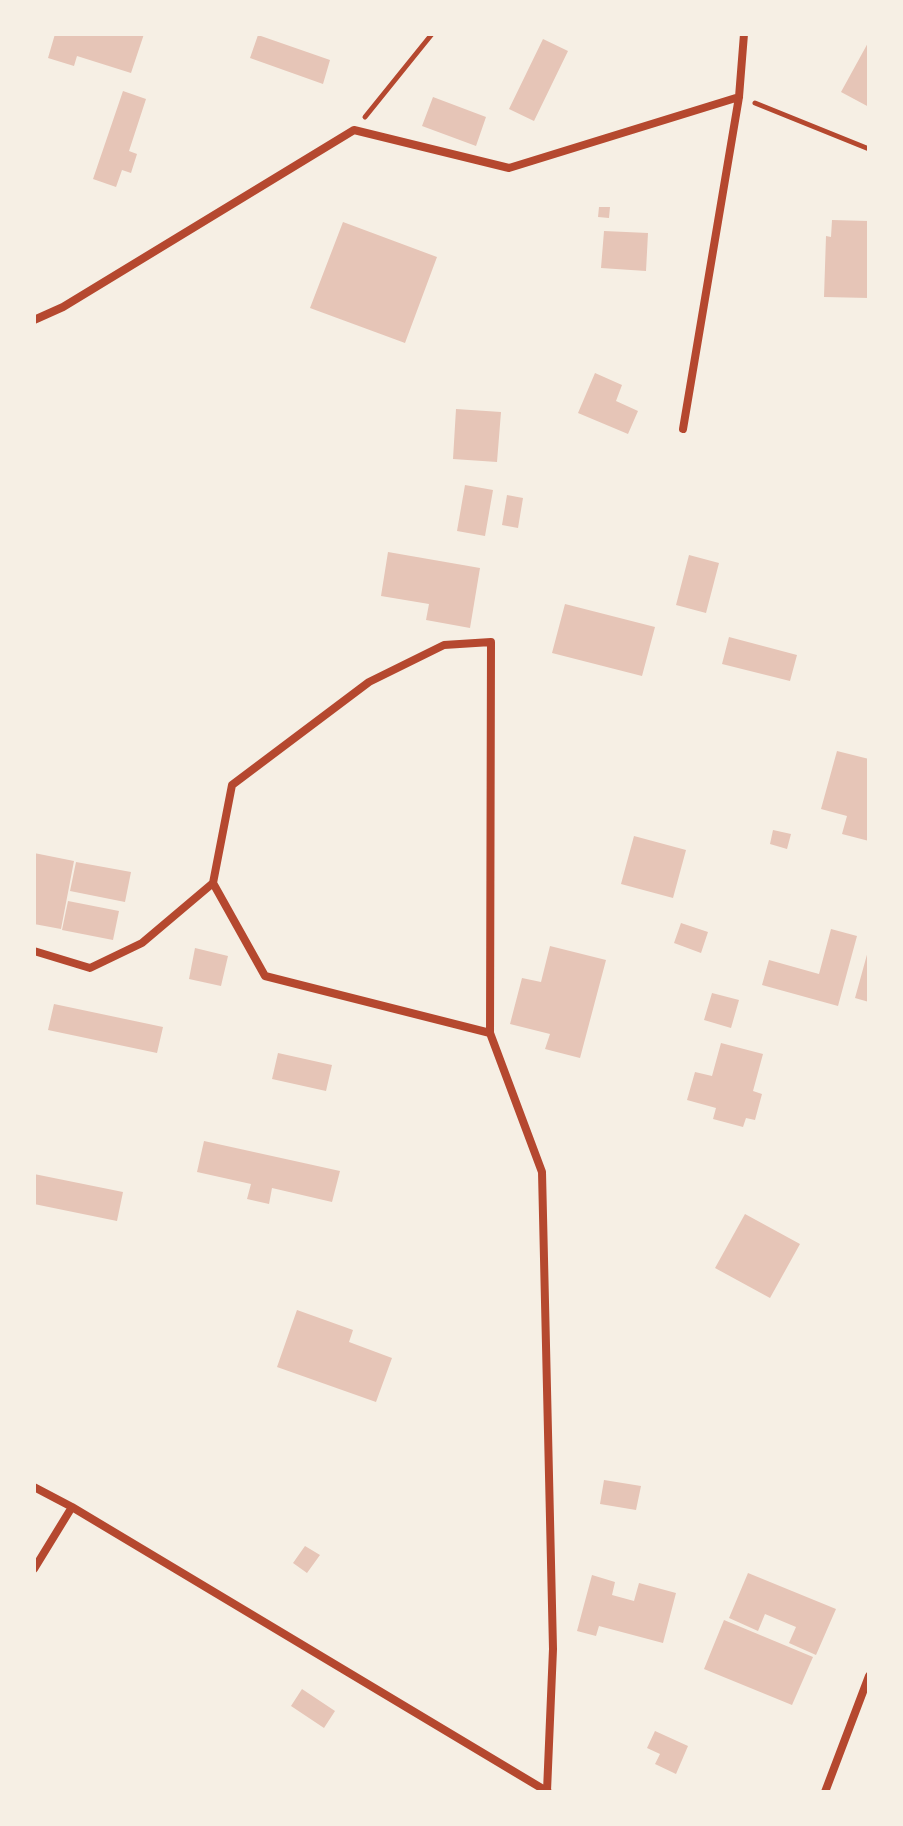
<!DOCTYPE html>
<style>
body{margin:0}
#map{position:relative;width:903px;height:1826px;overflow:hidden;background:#f6efe4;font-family:"IBM Plex Sans",sans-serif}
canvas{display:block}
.frame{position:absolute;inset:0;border:36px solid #f6efe4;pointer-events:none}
</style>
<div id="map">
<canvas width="903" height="1826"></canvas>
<div class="frame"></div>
</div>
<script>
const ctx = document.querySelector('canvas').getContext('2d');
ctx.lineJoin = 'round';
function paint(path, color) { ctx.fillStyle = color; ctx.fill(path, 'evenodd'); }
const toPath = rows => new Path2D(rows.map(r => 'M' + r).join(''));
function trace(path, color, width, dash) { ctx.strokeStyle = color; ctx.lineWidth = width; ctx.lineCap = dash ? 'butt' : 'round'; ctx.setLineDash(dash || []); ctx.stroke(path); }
paint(toPath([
 [55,34,144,34,131,73,77,56,74,66,48,58],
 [258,35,330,60,323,84,250,58],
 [543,39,568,51,534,121,509,109],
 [869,41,869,107,841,92],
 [123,91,146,99,129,151,137,154,131,173,122,170,116,187,93,179],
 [433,97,486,117,476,146,422,126],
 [599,207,610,207,609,218,598,217],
 [832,220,869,221,869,298,824,297,826,236,831,237],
 [343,222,437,257,405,343,310,308],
 [604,231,648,233,646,271,601,268],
 [595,373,622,385,616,401,638,411,628,434,578,413],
 [456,409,501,412,497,462,453,459],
 [465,485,493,490,485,536,457,531],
 [507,495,523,498,518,528,502,525],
 [388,552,480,568,470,628,426,620,429,604,381,596],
 [689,555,719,563,706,613,676,605],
 [565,604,655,627,642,676,552,653],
 [729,637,797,655,790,681,722,664],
 [837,751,869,759,869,841,842,834,847,816,821,809],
 [773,830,791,834,787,849,770,844],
 [634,836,686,850,673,898,621,884],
 [34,853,74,861,61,929,34,924],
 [76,862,131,872,125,902,70,891],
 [68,901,119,911,113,940,62,930],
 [681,923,708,932,701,953,674,943],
 [831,929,857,936,838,1006,762,985,769,960,819,974],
 [550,946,606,960,580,1058,545,1049,550,1034,510,1024,522,978,541,982],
 [195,948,228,956,221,986,189,979],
 [868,951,869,951,869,1002,855,998],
 [712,993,739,1000,731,1028,704,1020],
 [54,1004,163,1027,157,1053,48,1030],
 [721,1043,763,1054,753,1091,762,1094,755,1120,746,1118,743,1127,713,1119,716,1108,687,1100,695,1072,712,1076],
 [278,1053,332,1065,326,1091,272,1079],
 [204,1141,340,1171,332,1202,272,1188,269,1204,247,1199,251,1184,197,1172],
 [34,1174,123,1192,117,1221,34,1204],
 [745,1214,800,1244,770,1298,715,1268],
 [297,1310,353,1330,349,1342,392,1358,376,1402,277,1367],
 [604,1480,641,1486,636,1510,600,1504],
 [305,1546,320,1555,307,1573,293,1563],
 [748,1573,836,1609,816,1655,789,1643,796,1627,765,1614,758,1631,729,1618],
 [592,1575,615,1582,612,1595,634,1601,639,1583,676,1593,663,1643,599,1626,596,1636,577,1631],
 [724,1620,813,1657,792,1705,704,1669],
 [302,1689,335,1711,324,1728,291,1706],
 [655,1731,688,1746,676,1774,655,1764,660,1754,647,1748]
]), '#e6c5b7');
trace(toPath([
 [755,103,869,149],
 [365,117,432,34]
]), '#b5482f', 5);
trace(toPath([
 [34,320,63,307,354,130,509,168,739,97],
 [683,429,739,97,744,34],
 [34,951,90,968,142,943,213,883],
 [490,1033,491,642,444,645,369,682,232,785,213,883,265,976,490,1033,542,1172,553,1649,547,1791],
 [34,1487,72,1507,548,1792],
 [34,1569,72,1507],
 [825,1792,869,1676]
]), '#b5482f', 8);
</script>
